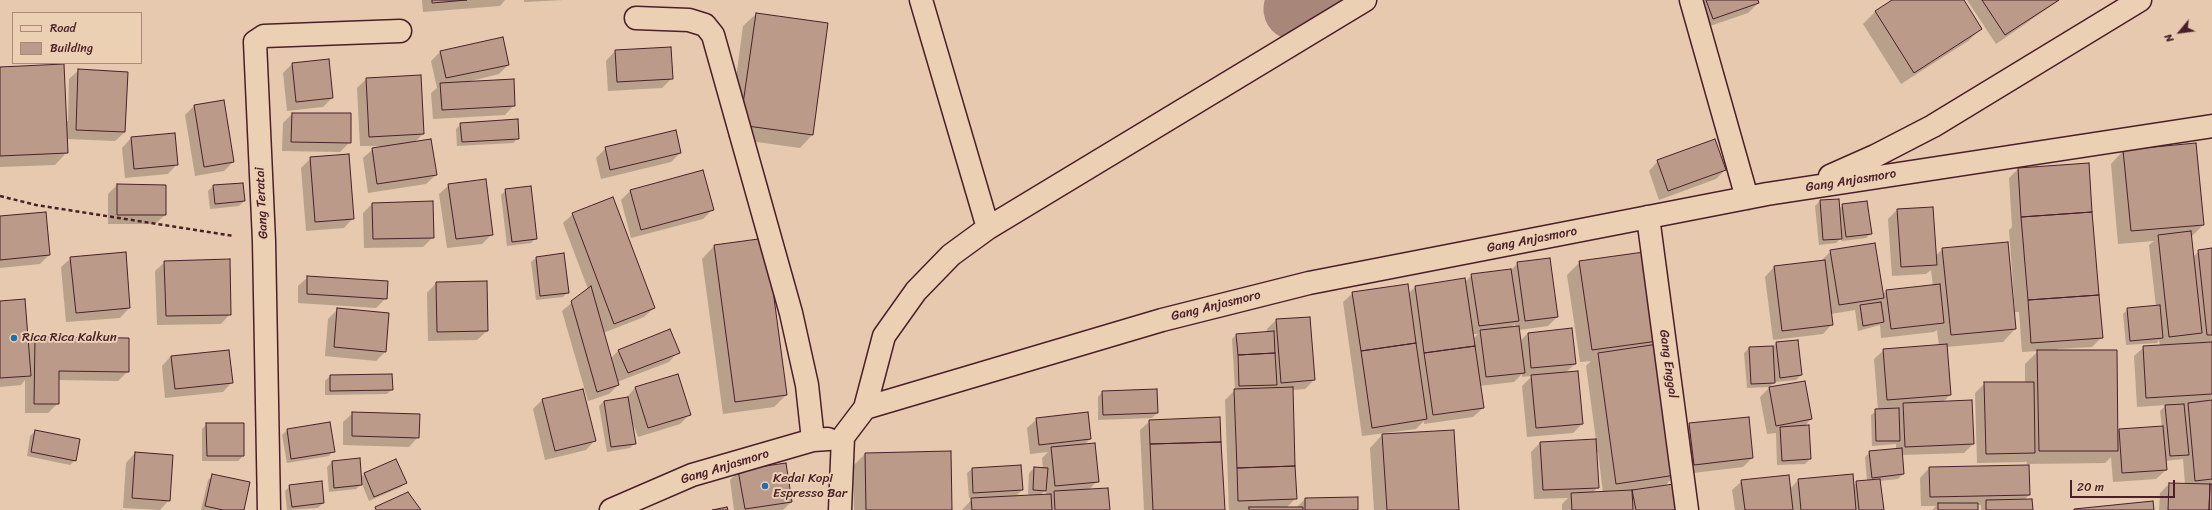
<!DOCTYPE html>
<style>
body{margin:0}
#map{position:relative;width:2212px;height:510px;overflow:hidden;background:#e6c9ae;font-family:Sriracha,sans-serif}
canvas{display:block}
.legend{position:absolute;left:12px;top:12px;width:130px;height:52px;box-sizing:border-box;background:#ecd0b3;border:1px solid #ab897d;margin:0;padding:5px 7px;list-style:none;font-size:12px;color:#4a1f2b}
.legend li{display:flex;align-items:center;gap:8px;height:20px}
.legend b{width:20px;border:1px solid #ab897d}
.north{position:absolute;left:2160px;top:12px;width:40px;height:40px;-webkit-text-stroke:3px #ecd0b3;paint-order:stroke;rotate:241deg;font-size:11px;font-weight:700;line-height:16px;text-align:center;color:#4a1f2b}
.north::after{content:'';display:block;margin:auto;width:14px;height:18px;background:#4a1f2b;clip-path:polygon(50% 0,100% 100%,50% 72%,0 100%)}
.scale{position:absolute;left:2070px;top:480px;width:105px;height:18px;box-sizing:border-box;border:2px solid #4a1f2b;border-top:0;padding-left:5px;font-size:12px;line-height:14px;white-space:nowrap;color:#4a1f2b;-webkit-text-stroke:3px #ecd0b3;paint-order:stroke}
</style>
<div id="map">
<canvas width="2212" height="510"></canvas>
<ul class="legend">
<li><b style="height:5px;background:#ecd0b3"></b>Road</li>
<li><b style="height:11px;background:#bb9a89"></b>Building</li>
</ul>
<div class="north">N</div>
<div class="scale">20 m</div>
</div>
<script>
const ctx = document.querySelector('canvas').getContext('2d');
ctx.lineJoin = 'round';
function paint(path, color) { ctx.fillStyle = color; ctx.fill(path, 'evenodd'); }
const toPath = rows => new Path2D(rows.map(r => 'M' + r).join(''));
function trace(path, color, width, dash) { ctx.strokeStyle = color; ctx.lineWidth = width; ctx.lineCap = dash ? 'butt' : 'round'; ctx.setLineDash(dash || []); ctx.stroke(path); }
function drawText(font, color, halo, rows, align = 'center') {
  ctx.font = font + ' Sriracha,sans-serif'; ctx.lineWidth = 4; ctx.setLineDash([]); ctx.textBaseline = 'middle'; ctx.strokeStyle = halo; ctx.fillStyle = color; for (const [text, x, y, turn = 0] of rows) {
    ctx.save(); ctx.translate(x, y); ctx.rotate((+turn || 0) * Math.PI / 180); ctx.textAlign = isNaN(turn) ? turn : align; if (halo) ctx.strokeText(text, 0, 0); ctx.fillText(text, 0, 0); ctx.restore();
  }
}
paint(toPath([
 [422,0,505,0,500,6,423,12],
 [524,0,564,0,524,2],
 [1694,0,1757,0,1758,3,1748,13,1704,28],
 [1893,0,1962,0,1981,29,1968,41,1901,84,1863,24,1875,12],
 [1967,0,2060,0,1996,44],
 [756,14,827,24,812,135,800,148,728,138,743,26],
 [615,51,672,78,662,88,608,91,606,61],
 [440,52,508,65,499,74,467,82,514,105,505,115,433,119,431,93,437,88,431,61],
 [328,60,332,98,323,107,287,111,283,73,292,64],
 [0,68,66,121,68,121,69,79,79,70,125,132,115,141,67,139,67,152,55,165,0,167],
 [366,79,423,134,415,142,436,175,426,184,368,193,363,158,373,149,393,146,360,146,357,88],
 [223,101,233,162,224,171,195,176,185,115,194,106],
 [292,114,350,142,340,152,282,151,283,123],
 [461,124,518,138,513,143,457,146,456,129],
 [131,138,177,164,168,174,125,178,122,148],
 [606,148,680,153,671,162,601,179,596,158],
 [2123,151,2203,225,2191,237,2193,257,2199,251,2212,249,2212,398,2208,402,2212,401,2212,510,2159,510,2160,493,2169,484,2185,484,2183,459,2165,461,2166,470,2156,479,2113,482,2111,457,2105,463,2027,464,2026,461,2025,462,1977,463,1975,393,1985,383,2025,383,2025,364,2038,351,2022,352,2019,312,2015,312,2009,230,2012,227,2009,178,2018,169,2088,164,2102,337,2092,347,2057,349,2057,351,2117,432,2119,430,2162,427,2160,411,2166,405,2137,407,2134,356,2144,347,2160,346,2159,340,2157,343,2126,345,2123,314,2128,309,2156,307,2149,245,2154,241,2118,244,2111,164],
 [311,158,353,218,344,228,306,231,301,168],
 [1658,161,1725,170,1716,179,1659,200,1649,171],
 [117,185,165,215,155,224,108,224,108,194],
 [449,185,492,234,482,244,447,248,439,194],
 [213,186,244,201,239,206,210,209,208,191],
 [506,190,536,238,531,243,507,246,501,195],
 [630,191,713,209,703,219,631,238,621,200],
 [1820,201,1839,209,1843,205,1871,233,1866,238,1842,241,1841,238,1836,243,1819,245,1815,206],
 [372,204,433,237,423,247,364,248,363,213],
 [1897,210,1935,256,1943,249,2015,329,2003,342,1946,347,1950,395,1943,402,1973,444,1964,453,1902,455,1903,474,1898,479,1880,481,1883,510,1735,510,1732,490,1742,481,1790,489,1798,480,1853,486,1857,482,1867,481,1865,457,1870,452,1896,449,1896,444,1872,446,1871,415,1878,410,1874,359,1884,350,1939,346,1937,330,1934,332,1881,338,1880,325,1858,331,1855,310,1831,314,1832,324,1823,334,1773,340,1765,277,1774,267,1821,261,1831,251,1882,295,1886,291,1933,286,1931,270,1926,274,1892,276,1888,219],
 [573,214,654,308,644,317,603,333,611,358,619,350,678,352,669,362,617,382,618,385,609,394,588,401,562,311,588,289,563,223],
 [0,217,49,255,40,264,0,268],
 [714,246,786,395,774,407,723,414,702,259],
 [125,253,129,308,120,318,66,322,61,267,71,258],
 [536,258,568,292,563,297,536,300,531,262],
 [165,262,230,314,221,324,157,325,155,271],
 [1580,262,1657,340,1651,346,1675,475,1664,487,1684,510,1562,510,1562,504,1568,498,1534,499,1531,452,1541,442,1596,440,1586,366,1591,361,1580,362,1567,275],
 [1598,452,1603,493,1592,493,1598,487,1596,453],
 [1518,263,1557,317,1548,326,1519,330,1520,341,1528,333,1571,329,1575,364,1565,373,1582,424,1573,433,1527,437,1522,386,1532,376,1522,377,1522,374,1514,382,1479,386,1483,408,1473,417,1424,424,1424,421,1416,429,1362,436,1343,302,1353,293,1408,294,1415,287,1464,280,1465,282,1472,275,1511,270],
 [1515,324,1515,327,1510,328],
 [1472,334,1478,334,1473,339],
 [308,277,386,298,376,308,298,303,298,286],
 [436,283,487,331,477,340,428,341,427,293],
 [0,302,28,345,35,338,128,371,118,381,58,380,58,403,48,413,25,413,25,380,21,385,0,387],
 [338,309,385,352,376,361,325,356,328,319],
 [1309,318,1314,380,1305,389,1292,390,1296,498,1286,508,1296,508,1305,499,1357,510,1229,510,1225,400,1235,390,1232,339,1237,334,1267,333,1267,329,1276,320],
 [1776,343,1801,375,1796,380,1775,382,1769,387,1747,388,1744,353,1749,348,1773,347],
 [171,356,232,382,223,392,165,398,162,366],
 [330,376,392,389,387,394,325,395,325,381],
 [635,388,690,414,680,424,638,437,630,416,635,443,630,448,607,452,599,406,604,401,626,398],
 [1769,388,1811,419,1804,427,1810,459,1805,464,1777,465,1776,433,1767,434,1760,397],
 [1102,392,1157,413,1152,418,1098,420,1098,397],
 [542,400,595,440,586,450,545,460,533,409],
 [353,413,418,437,409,447,343,445,343,422],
 [1037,419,1090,439,1084,445,1097,481,1089,490,1109,510,962,510,974,497,969,498,967,473,972,469,1022,490,1015,497,1032,496,1028,494,1029,473,1034,468,1043,469,1042,458,1048,452,1030,454,1027,428],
 [1046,490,1046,495,1040,495],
 [1150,421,1224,510,1144,510,1140,430],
 [207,424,243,456,238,461,202,461,202,429],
 [1690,424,1752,458,1743,467,1685,474,1680,433],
 [287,430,333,451,329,456,287,463,282,435],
 [35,431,75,460,70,465,27,456,30,436],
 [1382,435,1458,510,1374,510,1370,448],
 [135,453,169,500,160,510,123,508,126,463],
 [865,454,951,510,854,510,853,466],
 [359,459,361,478,364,474,396,460,406,482,401,487,369,501,362,484,356,489,329,492,327,467,332,462],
 [2028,466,2029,495,2024,500,2032,510,1981,510,1981,505,1977,505,1977,510,1932,510,1936,506,1921,506,1920,478,1929,468],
 [739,471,791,502,783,510,734,510,730,480],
 [213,475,243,510,201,510,208,480],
 [290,486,323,503,318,508,287,510,285,491]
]), '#0003');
trace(toPath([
 [1295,9,1310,0]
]), '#a88679', 63);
const building = toPath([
 [432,0,467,0,432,3,432,0],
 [1706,0,1758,0,1759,3,1713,19,1706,0],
 [1892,0,1964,0,1982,29,1914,73,1875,11,1892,0],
 [1982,0,2059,0,2005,35,1982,0],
 [756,13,828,23,813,135,740,125,756,13],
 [503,37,509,65,446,78,440,51,503,37],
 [671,47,673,79,617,82,615,50,671,47],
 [329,59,333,98,296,102,292,63,329,59],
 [64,64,68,153,0,156,0,67,64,64],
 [78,69,128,72,125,132,76,130,78,69],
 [421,75,424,134,369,137,366,78,421,75],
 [514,79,515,106,442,110,440,83,514,79],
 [224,100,234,162,204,167,194,105,224,100],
 [292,113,351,113,351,143,291,142,292,113],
 [518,119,519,139,462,142,460,123,518,119],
 [676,130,681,153,610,170,605,147,676,130],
 [175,133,178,165,134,169,131,137,175,133],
 [431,139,437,175,377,184,372,148,431,139],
 [1715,139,1726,170,1668,191,1657,160,1715,139],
 [2196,143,2204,225,2131,231,2123,150,2196,143],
 [349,154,354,219,315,222,310,157,349,154],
 [2089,163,2092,212,2021,217,2018,168,2089,163],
 [703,170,714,210,641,230,630,190,703,170],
 [486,179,493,235,456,239,448,184,486,179],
 [243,183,245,201,215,204,213,185,243,183],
 [117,184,166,185,166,215,117,215,117,184],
 [531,186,537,239,512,242,505,189,531,186],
 [613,197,655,308,614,324,572,213,613,197],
 [1839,199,1842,239,1823,240,1820,200,1839,199],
 [433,201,434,238,373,239,372,203,433,201],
 [1867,201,1872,234,1846,237,1842,204,1867,201],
 [1933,207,1937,265,1901,267,1897,209,1933,207],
 [46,212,50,255,0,260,0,216,46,212],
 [2092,212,2099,295,2028,300,2021,217,2092,212],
 [2191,231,2202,333,2169,337,2158,235,2191,231],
 [766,238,787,395,735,402,714,245,766,238],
 [2008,242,2016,329,1951,335,1942,248,2008,242],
 [1875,243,1884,298,1839,305,1830,250,1875,243],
 [2212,248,2212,335,2207,335,2198,250,2212,248],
 [126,252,130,308,76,313,70,257,126,252],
 [1644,252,1658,341,1592,350,1579,261,1644,252],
 [564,253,569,293,540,296,536,257,564,253],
 [1550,258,1558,317,1525,321,1517,262,1550,258],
 [230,259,231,315,166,316,164,261,230,259],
 [1825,260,1833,325,1782,331,1774,266,1825,260],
 [1511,269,1519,321,1479,326,1471,274,1511,269],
 [307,276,388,281,387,299,307,294,307,276],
 [1465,278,1475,346,1424,353,1415,286,1465,278],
 [487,281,488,331,437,332,436,282,487,281],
 [1408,284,1416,343,1361,351,1352,292,1408,284],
 [1940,284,1944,323,1891,329,1886,290,1940,284],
 [591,286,619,385,597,392,571,301,591,286],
 [2099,295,2103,338,2031,343,2028,300,2099,295],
 [25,299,31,376,0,378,0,301,25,299],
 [1881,302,1884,322,1863,326,1860,305,1881,302],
 [2160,305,2163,338,2130,341,2127,308,2160,305],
 [337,308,389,313,386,352,334,347,337,308],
 [1310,317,1315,380,1281,383,1276,319,1310,317],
 [1519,326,1525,373,1486,377,1480,330,1519,326],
 [1572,328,1576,364,1531,368,1528,333,1572,328],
 [670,329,680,353,628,373,618,350,670,329],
 [1274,331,1275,353,1238,355,1236,334,1274,331],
 [35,337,129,338,129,372,59,371,59,404,34,404,35,337],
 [1798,340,1802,375,1780,378,1776,342,1798,340],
 [2212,342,2212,394,2146,398,2143,346,2212,342],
 [1416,343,1427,419,1372,428,1361,351,1416,343],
 [1658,344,1676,475,1616,484,1598,353,1658,344],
 [1947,344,1951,395,1887,400,1883,349,1947,344],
 [1475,346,1484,408,1433,415,1424,353,1475,346],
 [1773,346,1775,383,1751,384,1749,347,1773,346],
 [229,350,233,383,175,389,171,356,229,350],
 [2037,350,2117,350,2118,451,2039,451,2037,350],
 [1275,353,1277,385,1239,386,1238,355,1275,353],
 [1578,371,1583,424,1536,428,1531,375,1578,371],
 [392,374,393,390,330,391,330,375,392,374],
 [678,374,691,415,648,428,635,387,678,374],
 [1805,381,1812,419,1776,426,1769,387,1805,381],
 [1984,382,2034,382,2035,453,1986,454,1984,382],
 [1293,387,1295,466,1237,468,1234,389,1293,387],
 [583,389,596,441,555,451,542,399,583,389],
 [1157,389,1158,413,1103,415,1102,391,1157,389],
 [628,397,636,444,611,447,604,401,628,397],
 [1972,400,1974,444,1905,447,1903,403,1972,400],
 [2212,400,2212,479,2195,481,2188,403,2212,400],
 [2184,404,2189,455,2170,456,2165,405,2184,404],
 [1899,408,1900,441,1876,441,1875,409,1899,408],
 [352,412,420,414,419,438,352,436,352,412],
 [1088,412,1091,439,1039,445,1036,418,1088,412],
 [1220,417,1221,442,1150,444,1149,420,1220,417],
 [1749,417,1753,458,1694,465,1689,423,1749,417],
 [330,422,335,452,291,459,287,429,330,422],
 [206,423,244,423,244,456,207,456,206,423],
 [1809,425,1811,459,1782,461,1780,427,1809,425],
 [2163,426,2167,470,2122,473,2119,429,2163,426],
 [35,430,80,439,76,461,31,452,35,430],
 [1454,430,1459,510,1387,510,1382,434,1454,430],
 [1596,439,1599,488,1543,490,1540,442,1596,439],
 [1221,442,1225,510,1153,510,1150,444,1221,442],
 [1095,443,1099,482,1055,486,1051,447,1095,443],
 [1902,448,1904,474,1872,478,1869,451,1902,448],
 [951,451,952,510,866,510,865,453,951,451],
 [135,452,173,455,170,501,132,498,135,452],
 [360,458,362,485,334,488,332,461,360,458],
 [396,459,407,483,374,497,364,473,396,459],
 [786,463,792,502,745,509,738,470,786,463],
 [1021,465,1023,490,973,493,972,468,1021,465],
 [2029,465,2030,495,1930,497,1929,467,2029,465],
 [1295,466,1297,499,1238,501,1237,468,1295,466],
 [1034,467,1048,468,1046,491,1033,490,1034,467],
 [212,474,250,482,244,510,223,510,205,506,212,474],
 [1853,474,1856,510,1801,510,1798,479,1853,474],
 [1789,475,1793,510,1745,510,1741,480,1789,475],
 [1880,479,1884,510,1859,510,1856,481,1880,479],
 [322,481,324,503,292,507,289,485,322,481],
 [1681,483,1685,510,1636,510,1632,490,1681,483],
 [2169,483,2210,484,2209,510,2168,510,2169,483],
 [2210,484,2212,484,2212,510,2209,510,2210,484],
 [1108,488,1110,510,1055,510,1054,491,1108,488],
 [1632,490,1633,510,1572,510,1571,493,1632,490],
 [408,492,421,510,376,510,375,507,408,492],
 [1051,494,1052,510,972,510,971,498,1051,494],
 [1358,497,1358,510,1305,510,1305,498,1358,497],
 [2032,499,2033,510,1986,510,1986,500,2032,499],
 [2153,501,2154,510,2074,510,2074,509,2153,501],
 [1938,503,1978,503,1978,510,1938,510,1938,503],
 [727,507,728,510,712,510,727,507],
 [1249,507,1303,507,1303,510,1249,510,1249,507]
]);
paint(building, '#bb9a89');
trace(building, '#4a1f2b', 1);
const minor = toPath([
 [921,0,988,228],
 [1691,0,1747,198],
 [636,18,689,20,705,25,713,35,791,313,807,385,813,440],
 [1830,176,1875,156,1933,126,2140,0],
 [1648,217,1687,510],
 [865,408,1162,320,1309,283,1767,194,2212,126],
 [269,510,264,241,255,42,264,36,400,31],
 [611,510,692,475,813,440,828,439],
 [840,510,843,437,865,408,884,336,916,291,951,255,988,228,1365,0]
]);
trace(minor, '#4a1f2b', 25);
trace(toPath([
 [0,196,36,205,234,236]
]), '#4a1f2b', 2.5, [4, 3]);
trace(minor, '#ecd0b3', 22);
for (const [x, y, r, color] of [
 [14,338,4,"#1f6fb2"],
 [765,486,4,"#1f6fb2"]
]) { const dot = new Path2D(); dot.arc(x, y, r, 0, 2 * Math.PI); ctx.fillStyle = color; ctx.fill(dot); trace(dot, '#ecd0b3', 1.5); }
drawText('13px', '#4a1f2b', '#ecd0b3', [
 ["Gang Anjasmoro",1851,181,-9],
 ["Gang Teratai",262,203,-93],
 ["Gang Anjasmoro",1532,240,-11],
 ["Gang Anjasmoro",1216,306,-14],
 ["Gang Enggal",1668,364,82],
 ["Gang Anjasmoro",725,467,-17]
]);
drawText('13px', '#4a1f2b', '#ecd0b3', [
 ["Rica Rica Kalkun",22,338],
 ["Kedai Kopi",773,479],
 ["Espresso Bar",773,494]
], 'left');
</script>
